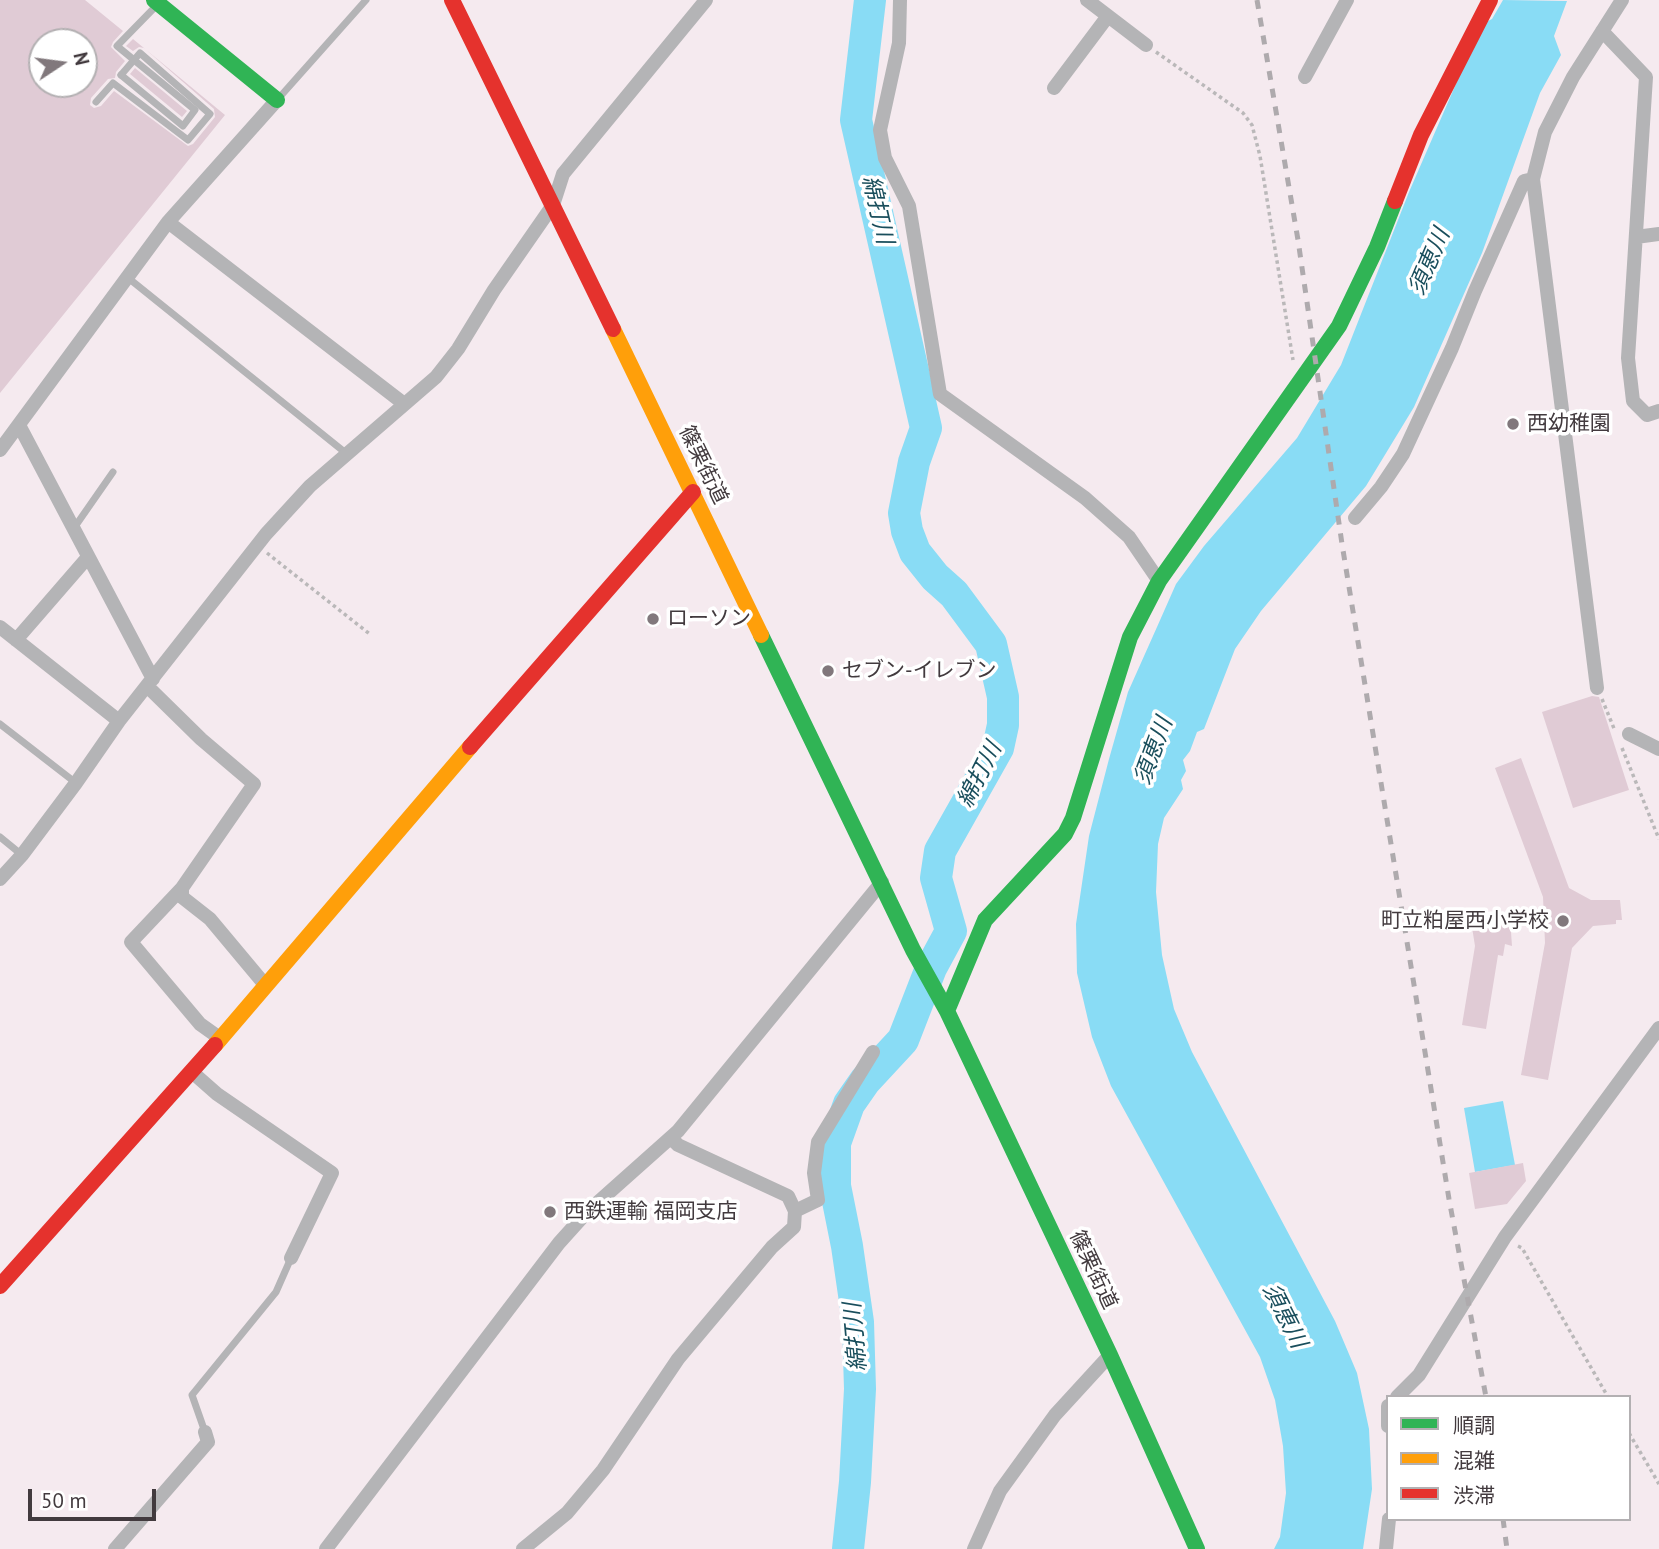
<!DOCTYPE html>
<meta charset="utf-8">
<style>
body{margin:0}
#map{position:relative;width:1659px;height:1549px;overflow:hidden;background:#f5eaef;font-family:"PT Sans","Noto Sans JP",sans-serif}
canvas{display:block}
.legend{position:absolute;left:1386px;top:1395px;width:245px;height:126px;box-sizing:border-box;background:#fff;border:2px solid #b3b0b2;margin:0;padding:9px 12px;list-style:none;font-size:21px;color:#423a3e}
.legend li{display:flex;align-items:center;gap:14px;height:35px}
.legend b{width:35px;border:2px solid #b3b0b2}
.north{position:absolute;left:28px;top:28px;width:70px;height:70px;box-sizing:border-box;background:#fff;border:2px solid #b3b0b2;border-radius:50%;rotate:77deg;font-size:19px;font-weight:700;line-height:28px;text-align:center;color:#423a3e}
.north::after{content:'';display:block;margin:auto;width:24px;height:32px;background:#81787c;clip-path:polygon(50% 0,100% 100%,50% 72%,0 100%)}
.scale{position:absolute;left:28px;top:1489px;width:128px;height:32px;box-sizing:border-box;border:4px solid #423a3e;border-top:0;padding-left:9px;font-size:21px;line-height:24px;white-space:nowrap;color:#423a3e;-webkit-text-stroke:5px #fff;paint-order:stroke}
</style>
<div id="map">
<canvas width="1659" height="1549"></canvas>
<ul class="legend">
<li><b style="height:9px;background:#30b455"></b>順調</li>
<li><b style="height:9px;background:#ff9f0a"></b>混雑</li>
<li><b style="height:9px;background:#e5322d"></b>渋滞</li>
</ul>
<div class="north">N</div>
<div class="scale">50 m</div>
</div>
<script>
const ctx = document.querySelector('canvas').getContext('2d');
ctx.lineJoin = 'round';
function paint(path, color) { ctx.fillStyle = color; ctx.fill(path, 'evenodd'); }
const toPath = rows => new Path2D(rows.map(r => 'M' + r).join(''));
function trace(path, color, width, dash) { ctx.strokeStyle = color; ctx.lineWidth = width; ctx.lineCap = dash ? 'butt' : 'round'; ctx.setLineDash(dash || []); ctx.stroke(path); }
function drawText(font, color, halo, rows, align = 'center') {
  ctx.font = font + ' "PT Sans","Noto Sans JP",sans-serif'; ctx.lineWidth = 7; ctx.setLineDash([]); ctx.textBaseline = 'middle'; ctx.strokeStyle = halo; ctx.fillStyle = color; for (const [text, x, y, turn = 0] of rows) {
    ctx.save(); ctx.translate(x, y); ctx.rotate((+turn || 0) * Math.PI / 180); ctx.textAlign = isNaN(turn) ? turn : align; if (halo) ctx.strokeText(text, 0, 0); ctx.fillText(text, 0, 0); ctx.restore();
  }
}
paint(toPath([
 [1503,0,1567,1,1554,36,1561,55,1540,93,1482,253,1414,407,1366,486,1261,611,1235,649,1204,729,1197,732,1190,751,1183,760,1186,771,1181,780,1183,789,1164,818,1158,844,1156,892,1162,955,1174,1009,1192,1052,1335,1321,1357,1373,1369,1429,1372,1489,1363,1549,1274,1549,1280,1537,1286,1493,1283,1446,1275,1400,1260,1357,1111,1086,1092,1037,1077,973,1076,924,1089,836,1109,759,1128,692,1157,627,1176,584,1204,546,1297,438,1341,365,1409,192,1482,24,1492,19],
 [1503,1101,1515,1165,1475,1172,1464,1108]
]), '#89dcf5');
trace(toPath([
 [848,1549,855,1482,860,1389,858,1322,847,1246,835,1186,835,1143,849,1104,865,1081,903,1040,931,968,951,931,936,878,940,851,998,748,1003,725,1003,697,991,644,954,594,935,577,915,552,907,531,904,513,914,462,926,428,856,120,870,0]
]), '#89dcf5', 32);
paint(toPath([
 [0,0,85,0,123,31,113,42,111,47,125,61,116,72,115,78,108,79,91,98,90,105,94,108,101,106,114,91,188,146,193,144,215,117,214,109,144,48,139,47,133,51,126,46,133,39,225,115,0,393],
 [42,42,84,42,84,84,42,84],
 [135,68,187,111,182,117,130,74],
 [1592,696,1599,697,1629,790,1573,808,1542,712],
 [1521,758,1569,888,1591,900,1620,900,1622,920,1616,920,1616,924,1593,926,1572,948,1548,1080,1521,1075,1545,943,1543,897,1495,768],
 [1510,918,1512,946,1505,944,1503,956,1498,955,1486,1029,1462,1025,1475,946,1471,921],
 [1523,1163,1526,1181,1507,1204,1475,1209,1469,1173]
]), '#e0cbd5');
trace(toPath([
 [1156,52,1243,113,1252,125,1260,156,1293,360],
 [267,553,371,635],
 [1602,699,1615,731],
 [1622,748,1659,839],
 [1518,1246,1522,1248,1608,1397],
 [1629,1433,1659,1484]
]), '#bab8b9', 3.5, [3.5, 3.5]);
trace(toPath([
 [121,75,183,126,195,110,117,46,158,4],
 [278,99,366,0],
 [127,277,347,454],
 [74,528,113,472],
 [0,724,76,783],
 [0,837,22,855],
 [205,1432,192,1395,276,1292,291,1258]
]), '#b4b4b6', 7);
trace(toPath([
 [900,0,899,43,880,130,885,158,909,206,940,394,1085,498,1129,537,1159,581],
 [1087,0,1146,45],
 [1602,31,1646,77,1628,358,1633,401,1647,415,1659,411],
 [1305,77,1347,0],
 [1054,88,1108,16],
 [168,222,403,403],
 [1636,237,1659,234],
 [19,425,153,679],
 [0,450,168,222,277,100],
 [1355,518,1381,487,1403,454,1452,348,1475,291,1524,181,1533,179],
 [0,627,119,721],
 [16,640,88,557],
 [147,686,201,739,254,784,182,888,182,897,210,919,266,986],
 [1597,688,1533,179,1545,132,1573,77,1622,0],
 [1629,734,1659,749],
 [0,879,22,855,76,783,119,721,266,534,310,486,436,377,458,349,494,290,553,205,563,174,706,0],
 [182,888,131,942,200,1024,221,1039],
 [192,1072,217,1094,332,1173,291,1258],
 [795,1211,818,1200,814,1173,818,1142,873,1052],
 [1397,1397,1419,1375,1505,1237,1659,1028],
 [1388,1406,1388,1426],
 [115,1549,208,1442,205,1432],
 [326,1549,559,1243,586,1213,678,1131,882,882],
 [523,1549,567,1513,603,1470,678,1359,772,1247,794,1227,795,1211,788,1196,678,1145,671,1138],
 [974,1549,1000,1491,1055,1415,1110,1355],
 [1386,1549,1389,1519]
]), '#b4b4b6', 14);
trace(toPath([
 [154,0,277,100],
 [761,635,913,950,947,1011,1110,1355,1197,1549],
 [947,1011,985,920,1065,834,1073,818,1130,637,1159,581,1339,326,1377,247,1395,201]
]), '#30b455', 16);
trace(toPath([
 [613,329,761,635],
 [215,1045,470,747]
]), '#ff9f0a', 16);
trace(toPath([
 [452,0,613,329],
 [1395,201,1421,135,1490,0],
 [470,747,693,492],
 [0,1286,215,1045]
]), '#e5322d', 16);
trace(toPath([
 [1257,0,1298,240,1342,544,1449,1199,1486,1397],
 [1503,1519,1507,1549]
]), '#aeaaad', 5, [9, 9]);
trace(toPath([
 [96,102,113,83,188,140,210,114,140,53,121,75]
]), '#b4b4b6', 7);
for (const [x, y, r, color] of [
 [1513,424,7,"#81787c"],
 [653,619,7,"#81787c"],
 [828,671,7,"#81787c"],
 [1563,921,7,"#81787c"],
 [550,1212,7,"#81787c"]
]) { const dot = new Path2D(); dot.arc(x, y, r, 0, 2 * Math.PI); ctx.fillStyle = color; ctx.fill(dot); trace(dot, '#fff', 2.5); }
drawText('21px', '#423a3e', '#fff', [
 ["西幼稚園",1527,424],
 ["ローソン",667,619],
 ["セブン-イレブン",842,671],
 ["町立粕屋西小学校",1549,921,"right"],
 ["西鉄運輸 福岡支店",564,1212]
], 'left');
drawText('21px', '#423a3e', '#fff', [
 ["篠栗街道",703,465,64],
 ["篠栗街道",1093,1270,65]
]);
drawText('italic 23px', '#194e5c', '#fff', [
 ["綿打川",877,210,77],
 ["須恵川",1430,262,-67],
 ["須恵川",1154,751,-70],
 ["綿打川",980,775,-63],
 ["須恵川",1284,1316,63],
 ["綿打川",856,1337,-95]
]);
</script>
